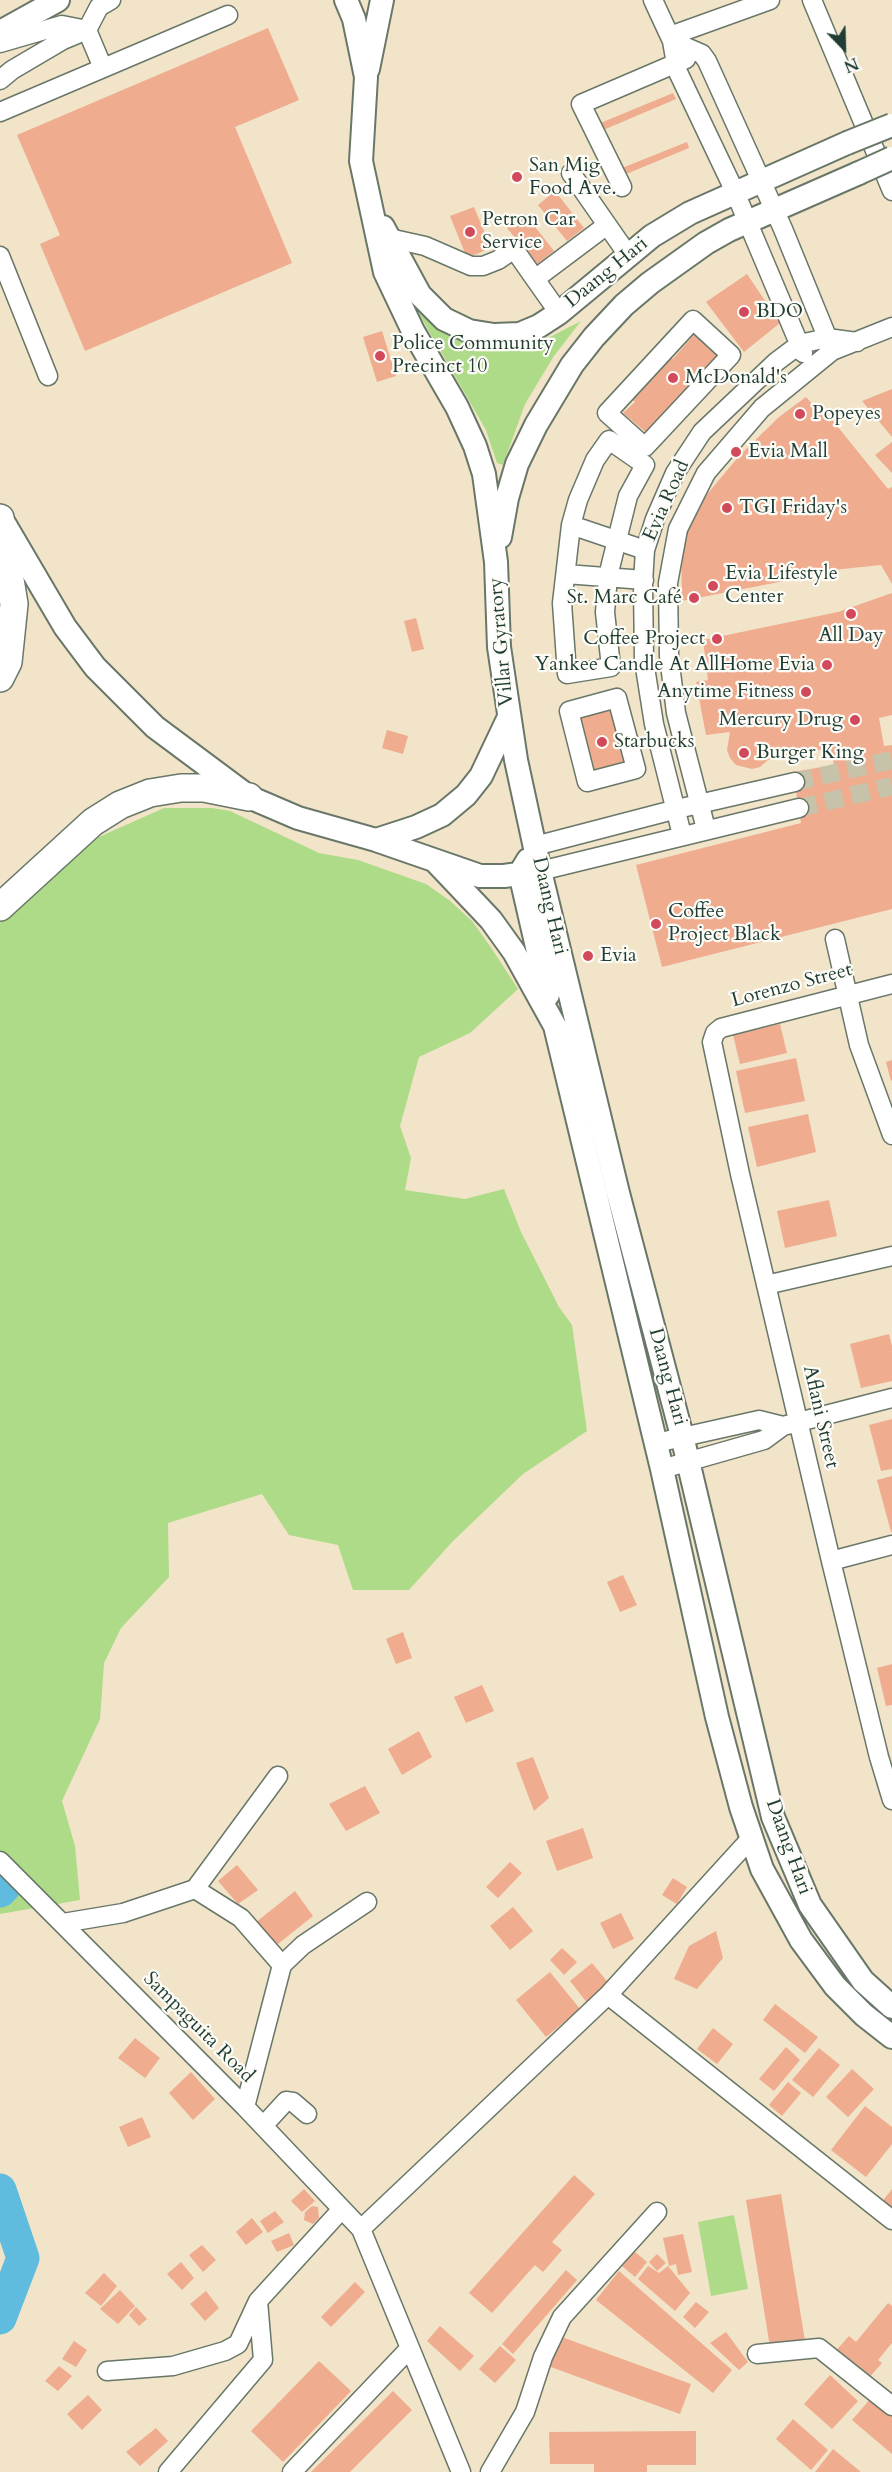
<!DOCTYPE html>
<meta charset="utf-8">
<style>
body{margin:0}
#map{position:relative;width:892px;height:2472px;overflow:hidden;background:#f1e4c8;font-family:Cardo,serif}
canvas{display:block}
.north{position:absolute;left:814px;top:18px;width:60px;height:60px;-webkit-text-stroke:4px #fdfcf7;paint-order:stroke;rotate:157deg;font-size:16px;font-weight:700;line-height:24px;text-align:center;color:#1f3d34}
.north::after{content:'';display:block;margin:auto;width:21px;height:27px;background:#1f3d34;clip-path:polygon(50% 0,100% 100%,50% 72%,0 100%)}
</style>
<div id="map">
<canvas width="892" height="2472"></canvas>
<div class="north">N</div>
</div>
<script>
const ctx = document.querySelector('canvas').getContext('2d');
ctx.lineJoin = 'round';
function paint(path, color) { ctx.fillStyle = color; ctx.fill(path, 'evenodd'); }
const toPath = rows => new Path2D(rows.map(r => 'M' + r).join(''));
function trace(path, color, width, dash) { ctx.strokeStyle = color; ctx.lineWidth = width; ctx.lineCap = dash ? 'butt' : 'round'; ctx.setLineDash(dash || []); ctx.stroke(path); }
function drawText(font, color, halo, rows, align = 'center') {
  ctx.font = font + ' Cardo,serif'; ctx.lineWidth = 4.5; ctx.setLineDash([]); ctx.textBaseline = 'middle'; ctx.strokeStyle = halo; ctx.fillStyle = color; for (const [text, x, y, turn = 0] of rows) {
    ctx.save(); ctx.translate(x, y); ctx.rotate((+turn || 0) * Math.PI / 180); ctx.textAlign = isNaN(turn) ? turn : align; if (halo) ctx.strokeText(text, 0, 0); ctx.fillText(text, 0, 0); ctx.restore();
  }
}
paint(toPath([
 [418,312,444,333,468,342,496,347,524,345,548,338,581,321,554,356,525,404,503,465,497,463,486,430],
 [164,808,212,808,230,811,319,853,358,860,426,884,449,900,472,921,490,946,518,989,470,1033,419,1057,400,1126,411,1158,405,1190,465,1199,504,1189,521,1232,559,1307,572,1325,587,1431,523,1474,452,1542,409,1590,353,1590,338,1545,289,1535,262,1494,168,1523,169,1577,121,1628,104,1663,100,1719,62,1801,75,1846,80,1900,0,1914,0,920,99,837],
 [734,2215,748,2289,711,2296,698,2222]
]), '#addb87');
trace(toPath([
 [0,1891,5,1886],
 [0,2190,23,2258,0,2318]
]), '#60bcde', 33);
paint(toPath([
 [268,28,299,100,235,127,292,263,85,351,40,244,60,235,17,135],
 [673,93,676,99,601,131,598,124],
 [687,142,689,148,619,177,617,170],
 [555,191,584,228,567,241,538,205],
 [474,207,491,248,467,258,450,216],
 [525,214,554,251,537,264,507,228],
 [747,274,780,323,744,352,706,302],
 [382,331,396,376,377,382,363,337],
 [697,331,722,355,649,435,623,413,635,402,628,396,667,354,673,359],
 [892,389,892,437,862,401],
 [806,397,822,415,825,411,888,489,892,487,892,584,881,565,784,575,784,581,682,601,681,545,704,498,739,456,779,417],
 [892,442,892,473,875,455],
 [892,593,892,715,879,718,884,746,892,745,892,909,662,967,636,865,801,823,793,772,834,765,830,748,768,760,760,767,752,769,736,765,730,758,727,750,730,732,706,735,696,682,708,680,703,640,838,612],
 [416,618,424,649,412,652,404,621],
 [611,709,625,769,594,776,580,716],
 [387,730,408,736,403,754,382,748],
 [780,1024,787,1053,740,1064,733,1035],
 [796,1058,805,1101,745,1113,736,1071],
 [892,1060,892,1080,891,1081,886,1062],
 [808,1114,816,1152,757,1167,748,1127],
 [829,1200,837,1236,785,1248,777,1211],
 [889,1334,892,1346,892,1381,861,1388,850,1344],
 [892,1419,892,1469,881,1471,869,1425],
 [892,1476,892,1532,891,1532,877,1480],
 [623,1575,637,1605,620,1612,607,1582],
 [403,1632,412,1658,396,1664,386,1639],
 [892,1664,892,1705,886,1706,877,1668],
 [482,1685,494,1711,466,1723,454,1697],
 [419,1731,432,1757,402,1775,388,1749],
 [533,1757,549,1798,534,1811,516,1763],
 [365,1786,380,1813,346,1831,329,1804],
 [583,1828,593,1858,557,1871,546,1841],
 [510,1862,522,1873,498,1898,486,1887],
 [237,1865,258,1890,238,1904,218,1881],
 [673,1878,687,1887,677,1904,662,1895],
 [295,1891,313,1916,278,1944,255,1923],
 [513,1907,533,1931,510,1950,490,1926],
 [621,1913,634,1939,613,1949,600,1923],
 [716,1931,723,1958,697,1989,674,1979,689,1946],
 [562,1948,577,1962,564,1975,550,1960],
 [592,1963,611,1986,588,2004,570,1981],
 [550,1972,580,2009,546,2037,516,2000],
 [775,2004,818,2037,805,2053,763,2020],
 [713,2028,733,2044,717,2064,697,2049],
 [135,2038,160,2058,145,2078,118,2058],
 [786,2047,800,2060,774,2091,759,2079],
 [819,2048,840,2065,813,2097,792,2080],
 [852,2069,874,2089,848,2117,826,2097],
 [191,2072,215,2099,193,2120,169,2093],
 [788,2082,801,2093,782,2116,769,2105],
 [865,2106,892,2127,892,2144,866,2177,831,2150],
 [142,2117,151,2137,128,2147,119,2127],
 [574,2175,595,2194,552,2242,562,2250,543,2272,535,2265,492,2313,469,2293],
 [304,2189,315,2201,302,2212,291,2201],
 [892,2189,892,2212,881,2203],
 [781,2194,805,2341,770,2347,746,2200],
 [312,2206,318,2207,319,2218,313,2224,304,2220,305,2212],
 [275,2211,284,2222,268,2233,260,2221],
 [252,2218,263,2232,246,2245,236,2232],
 [289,2233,294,2245,277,2252,271,2241],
 [683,2234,692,2272,678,2275,676,2264,669,2266,663,2238],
 [202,2245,216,2260,203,2272,189,2255],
 [628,2246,647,2262,635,2277,616,2261],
 [657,2254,666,2263,657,2271,649,2262],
 [181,2262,194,2278,182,2290,167,2274],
 [648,2266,659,2273,668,2266,690,2293,675,2311,638,2279],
 [566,2270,577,2280,513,2354,502,2344],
 [619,2271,732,2370,713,2393,596,2300],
 [104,2273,117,2286,101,2306,85,2293],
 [355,2282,365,2292,331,2327,321,2317],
 [120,2290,135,2306,118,2324,100,2309],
 [206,2291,219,2308,205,2321,190,2304],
 [696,2302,709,2312,695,2328,683,2317],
 [888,2303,892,2306,892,2343,878,2360,882,2363,867,2380,834,2353,849,2336,856,2342],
 [136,2307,147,2319,139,2326,129,2315],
 [440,2326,474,2356,460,2371,427,2341],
 [726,2332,748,2362,739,2370,710,2343],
 [559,2336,691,2384,680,2414,548,2366],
 [74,2341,87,2350,76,2367,62,2359],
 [500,2346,516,2360,495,2383,479,2369],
 [319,2361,351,2391,283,2462,251,2431],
 [59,2366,72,2376,58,2391,45,2381],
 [830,2375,858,2401,832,2429,804,2404],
 [393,2391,412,2410,350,2472,311,2472],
 [88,2395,102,2410,82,2430,67,2414],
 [871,2398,892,2416,892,2454,852,2420],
 [793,2419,828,2450,811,2470,776,2439],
 [156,2428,168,2441,140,2466,126,2452],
 [696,2431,696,2465,647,2465,647,2472,594,2472,594,2464,550,2464,549,2432],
 [833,2449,861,2472,815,2472]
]), '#efac8f');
trace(toPath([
 [795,782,892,760],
 [799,808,892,786]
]), '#c7c3aa', 18, [18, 9]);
const minor = toPath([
 [653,0,672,41,677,70,735,192,803,353],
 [812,0,892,191],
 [87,30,103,68],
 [670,36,770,0],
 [672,41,702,54,707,61,783,229,832,349],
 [0,43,62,25,87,30],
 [0,80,12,70,63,40,87,30,99,7,111,0],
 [0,112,228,15],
 [571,173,628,255],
 [622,187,581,104,686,59],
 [389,238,425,246,471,266,483,266,498,260,514,249,535,279],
 [0,256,48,376],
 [559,313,535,279,607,225],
 [693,320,731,355,645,447,607,413,693,320],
 [609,440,645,465,628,496,608,576,605,612,611,667,567,674,562,603,571,525,578,500,595,460,609,440],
 [571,525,645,550],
 [566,574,644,580],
 [617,698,636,769,587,782,569,711,617,698],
 [706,829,676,713,669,656,668,583,678,529,706,473,762,408,832,351,892,327],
 [682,835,654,724,644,661,643,583,645,550,655,519,675,473,702,432,776,362,800,344,827,338,857,342],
 [535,846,677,809,795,782],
 [540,871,799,808],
 [835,939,859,1045,892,1135],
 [892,984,721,1028,715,1033,712,1042,740,1174,831,1561,879,1757,892,1800],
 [766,1285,892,1256],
 [656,1443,759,1420,783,1426],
 [662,1469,764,1440,783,1426,892,1398],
 [831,1561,892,1545],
 [0,1861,245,2107,361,2229,461,2472],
 [195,1889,241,1918,282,1965],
 [63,1923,123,1913,195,1889,278,1776],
 [608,1995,892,2220],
 [245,2107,282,1965,303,1945,367,1902],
 [263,2126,286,2101,293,2102,307,2114],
 [361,2229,608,1995,752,1837],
 [757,2354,819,2348,892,2406],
 [107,2371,173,2366,225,2351,238,2344,258,2301],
 [168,2472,263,2360,258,2301,342,2209],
 [292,2472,410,2348],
 [490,2472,525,2412,543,2357,562,2317,657,2212]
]);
const major = toPath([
 [346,0,354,19,366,77,361,161,385,272,413,331,457,407,475,446,484,474,496,562,499,647,516,760,540,871,618,1193,682,1436,773,1817,810,1905,863,1981,892,2007],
 [0,32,58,0],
 [368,69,382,0],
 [383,227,420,295,444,319,469,331,494,335,520,334,539,326,559,313,652,236,690,213,847,143],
 [4,523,65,627,95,667,155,727,249,797,298,818,376,840,480,876,504,876,540,871],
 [500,537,507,498,517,464,536,425,572,365,594,337,624,305,650,283,706,243,729,230,859,173],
 [376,840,416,827,442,815,466,795,481,776,509,717],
 [528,860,520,873,548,995],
 [436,862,491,920,514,952,555,1026,662,1469,717,1717,741,1807,762,1869,801,1940,835,1986,864,2015,892,2037]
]);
const highway = toPath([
 [0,518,14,604,8,662,0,678],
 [0,907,93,822,120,805,150,793,181,788,204,788,249,797]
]);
trace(minor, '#687768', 21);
trace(major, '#687768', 26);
trace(highway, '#687768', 30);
trace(minor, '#fff', 18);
trace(major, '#fff', 22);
trace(highway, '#fff', 27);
const majorBridge = toPath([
 [847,143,892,125],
 [859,173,892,158]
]);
trace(majorBridge, '#687768', 26, []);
trace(majorBridge, '#fff', 22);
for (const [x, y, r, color] of [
 [517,177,6,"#d1495b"],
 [470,232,6,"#d1495b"],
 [744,312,6,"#d1495b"],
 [380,356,6,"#d1495b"],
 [673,378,6,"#d1495b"],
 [800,414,6,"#d1495b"],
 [736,452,6,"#d1495b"],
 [727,508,6,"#d1495b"],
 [713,586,6,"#d1495b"],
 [694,598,6,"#d1495b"],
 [851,614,6,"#d1495b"],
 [717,639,6,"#d1495b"],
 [827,665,6,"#d1495b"],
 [806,692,6,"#d1495b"],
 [855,720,6,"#d1495b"],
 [602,742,6,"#d1495b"],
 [744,753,6,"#d1495b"],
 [656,924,6,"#d1495b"],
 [588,956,6,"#d1495b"]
]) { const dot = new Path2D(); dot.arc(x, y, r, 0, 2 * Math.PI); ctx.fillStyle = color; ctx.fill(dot); trace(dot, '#fdfcf7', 2); }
drawText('20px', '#1f3d34', '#fdfcf7', [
 ["San Mig",529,166],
 ["Food Ave.",529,189],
 ["Petron Car",482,220],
 ["Service",482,243],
 ["BDO",756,312],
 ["Police Community",392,344],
 ["Precinct 10",392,367],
 ["McDonald's",685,378],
 ["Popeyes",812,414],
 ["Evia Mall",748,452],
 ["TGI Friday's",739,508],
 ["Evia Lifestyle",725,574],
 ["Center",725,597],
 ["St. Marc Café",682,598,"right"],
 ["All Day",851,636,"center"],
 ["Coffee Project",705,639,"right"],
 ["Yankee Candle At AllHome Evia",815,665,"right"],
 ["Anytime Fitness",794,692,"right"],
 ["Mercury Drug",843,720,"right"],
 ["Starbucks",614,742],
 ["Burger King",756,753],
 ["Coffee",668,912],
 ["Project Black",668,935],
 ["Evia",600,956]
], 'left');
drawText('20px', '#1f3d34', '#fdfcf7', [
 ["Daang Hari",607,273,-39],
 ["Evia Road",667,501,-66],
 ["Villar Gyratory",502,642,-95],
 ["Daang Hari",549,906,77],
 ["Lorenzo Street",792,986,-15],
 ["Daang Hari",667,1377,75],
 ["Aflani Street",820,1417,77],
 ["Daang Hari",788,1847,70],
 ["Sampaguita Road",198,2028,45]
]);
</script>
